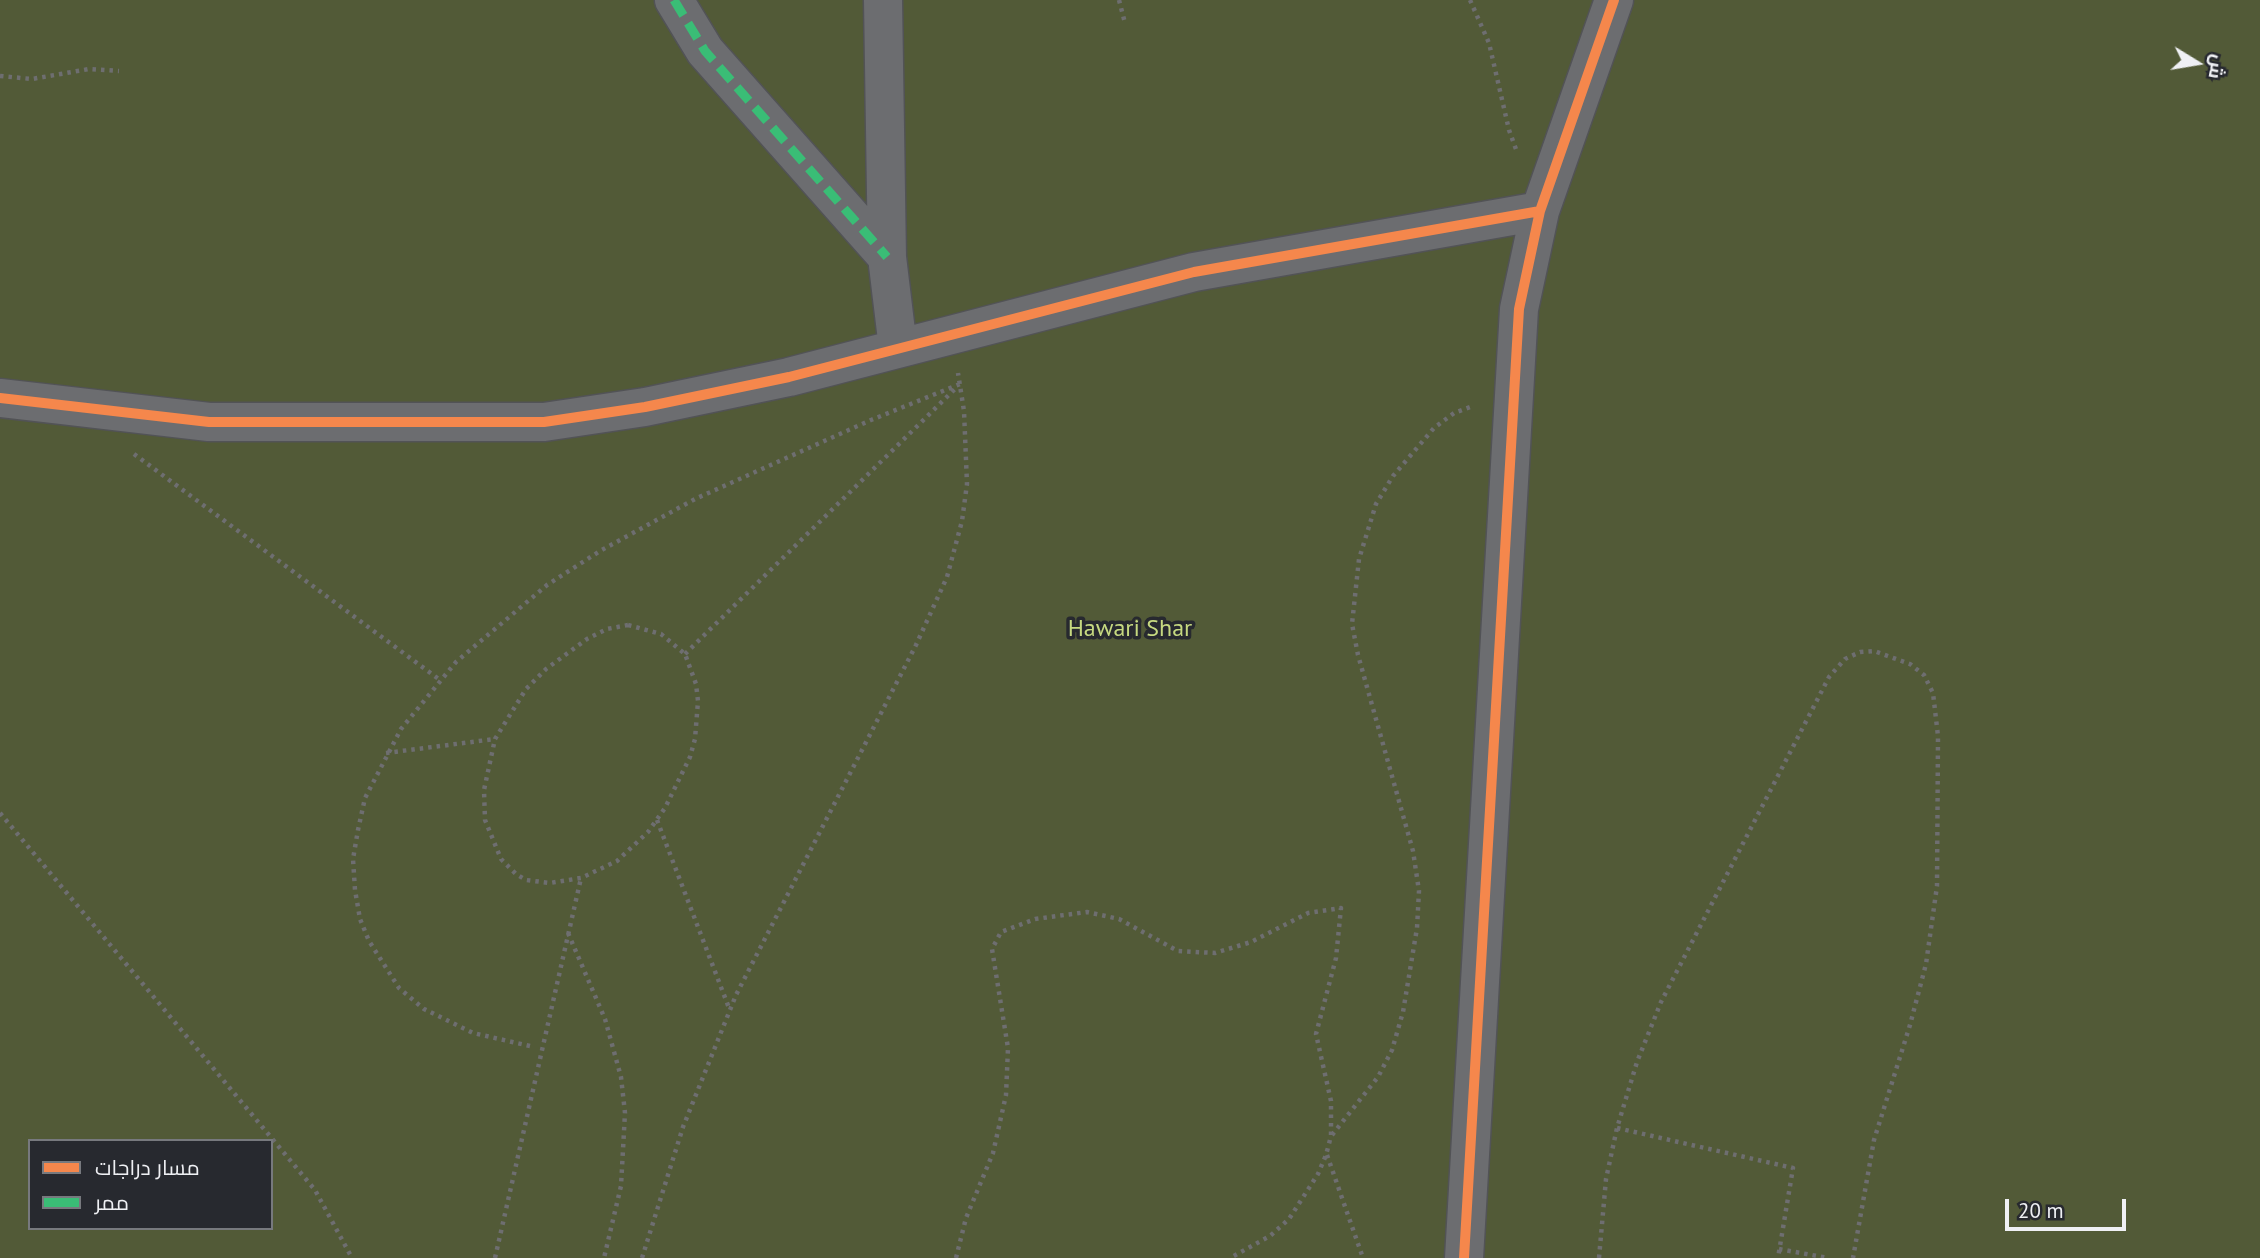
<!DOCTYPE html>
<meta charset="utf-8">
<style>
body{margin:0}
#map{position:relative;width:2260px;height:1258px;overflow:hidden;background:#333437;font-family:"PT Sans",Cairo,sans-serif}
canvas{display:block}
.legend{position:absolute;left:28px;top:1139px;width:245px;height:91px;box-sizing:border-box;background:#27292f;border:2px solid #77797e;margin:0;padding:9px 12px;list-style:none;font-size:21px;color:#eff0f4}
.legend li{display:flex;align-items:center;gap:14px;height:35px}
.legend b{width:35px;border:2px solid #77797e}
.north{position:absolute;left:2162px;top:28px;width:70px;height:70px;-webkit-text-stroke:5px #27292f;paint-order:stroke;rotate:101deg;font-size:19px;font-weight:700;line-height:28px;text-align:center;color:#eff0f4}
.north::after{content:'';display:block;margin:auto;width:24px;height:32px;background:#eff0f4;clip-path:polygon(50% 0,100% 100%,50% 72%,0 100%)}
.scale{position:absolute;left:2005px;top:1199px;width:121px;height:32px;box-sizing:border-box;border:4px solid #eff0f4;border-top:0;padding-left:9px;font-size:21px;line-height:24px;white-space:nowrap;color:#eff0f4;-webkit-text-stroke:5px #27292f;paint-order:stroke}
</style>
<div id="map">
<canvas width="2260" height="1258"></canvas>
<ul class="legend">
<li><b style="height:9px;background:#f5874c"></b>مسار دراجات</li>
<li><b style="height:9px;background:#3abd76"></b>ممر</li>
</ul>
<div class="north">ش</div>
<div class="scale">20 m</div>
</div>
<script>
const ctx = document.querySelector('canvas').getContext('2d');
ctx.lineJoin = 'round';
function paint(path, color) { ctx.fillStyle = color; ctx.fill(path, 'evenodd'); }
const toPath = rows => new Path2D(rows.map(r => 'M' + r).join(''));
function trace(path, color, width, dash) { ctx.strokeStyle = color; ctx.lineWidth = width; ctx.lineCap = dash ? 'butt' : 'round'; ctx.setLineDash(dash || []); ctx.stroke(path); }
function drawText(font, color, halo, rows, align = 'center') {
  ctx.font = font + ' "PT Sans",sans-serif'; ctx.lineWidth = 7; ctx.setLineDash([]); ctx.textBaseline = 'middle'; ctx.strokeStyle = halo; ctx.fillStyle = color; for (const [text, x, y, turn = 0] of rows) {
    ctx.save(); ctx.translate(x, y); ctx.rotate((+turn || 0) * Math.PI / 180); ctx.textAlign = isNaN(turn) ? turn : align; if (halo) ctx.strokeText(text, 0, 0); ctx.fillText(text, 0, 0); ctx.restore();
  }
}
paint(toPath([
 [0,0,2260,0,2260,1258,0,1258],
 [30,1141,271,1141,271,1228,30,1228]
]), '#525a37');
const minor = toPath([
 [674,0,705,51,887,257],
 [883,0,887,257,898,348],
 [0,398,209,422,544,422,645,407,789,377,1194,272,1540,211],
 [1464,1258,1519,309,1540,211,1614,0]
]);
trace(minor, '#525356', 41);
trace(toPath([
 [1119,0,1125,23],
 [1470,0,1489,43,1509,130,1517,152],
 [0,76,32,79,89,69,119,71],
 [134,454,440,680],
 [628,625,661,634,685,654,696,684,698,701,695,739,690,757,665,808,648,832,617,861,581,878,550,883,526,880,516,874,501,859,485,820,484,790,495,739,526,689,546,669,587,639,607,629,628,625],
 [685,654,957,387],
 [386,753,495,739],
 [0,813,315,1190,352,1258],
 [657,820,729,1008],
 [568,933,605,1019,621,1077,625,1113,621,1186,604,1258],
 [530,1046,473,1033,424,1009,399,988,369,941,360,919,355,890,353,859,358,830,365,798,401,729,456,662,547,585,600,551,695,499,871,420,960,384],
 [1617,1128,1793,1168,1778,1258],
 [1332,1135,1378,1077,1392,1050,1403,1012,1417,928,1419,891,1413,851,1358,655,1352,624,1359,559,1376,504,1393,476,1434,428,1454,413,1473,406],
 [1327,1155,1363,1258],
 [1779,1249,1828,1258],
 [495,1258,581,878],
 [642,1258,683,1127,736,995,916,645,947,577,962,521,967,484,964,411,958,373],
 [956,1258,966,1218,993,1153,1006,1095,1008,1048,992,949,1001,932,1035,919,1087,912,1119,919,1178,951,1215,953,1251,942,1308,913,1341,908,1336,958,1316,1034,1331,1101,1331,1136,1326,1155,1318,1174,1289,1219,1270,1236,1230,1258],
 [1599,1258,1606,1179,1617,1128,1637,1062,1661,1002,1829,677,1845,659,1860,652,1874,651,1910,664,1924,675,1933,693,1938,736,1937,886,1926,964,1910,1025,1874,1140,1853,1258]
]), '#6e6e70', 4.5, [3.5, 5]);
trace(minor, '#6c6d70', 38);
trace(toPath([
 [674,0,705,51,887,257]
]), '#3abd76', 9, [18, 9]);
trace(toPath([
 [0,398,209,422,544,422,645,407,789,377,1194,272,1540,211],
 [1464,1258,1519,309,1540,211,1614,0]
]), '#f5874c', 10);
drawText('24px', '#c6d980', '#27292f', [
 ["Hawari Shar",1130,629]
]);
</script>
